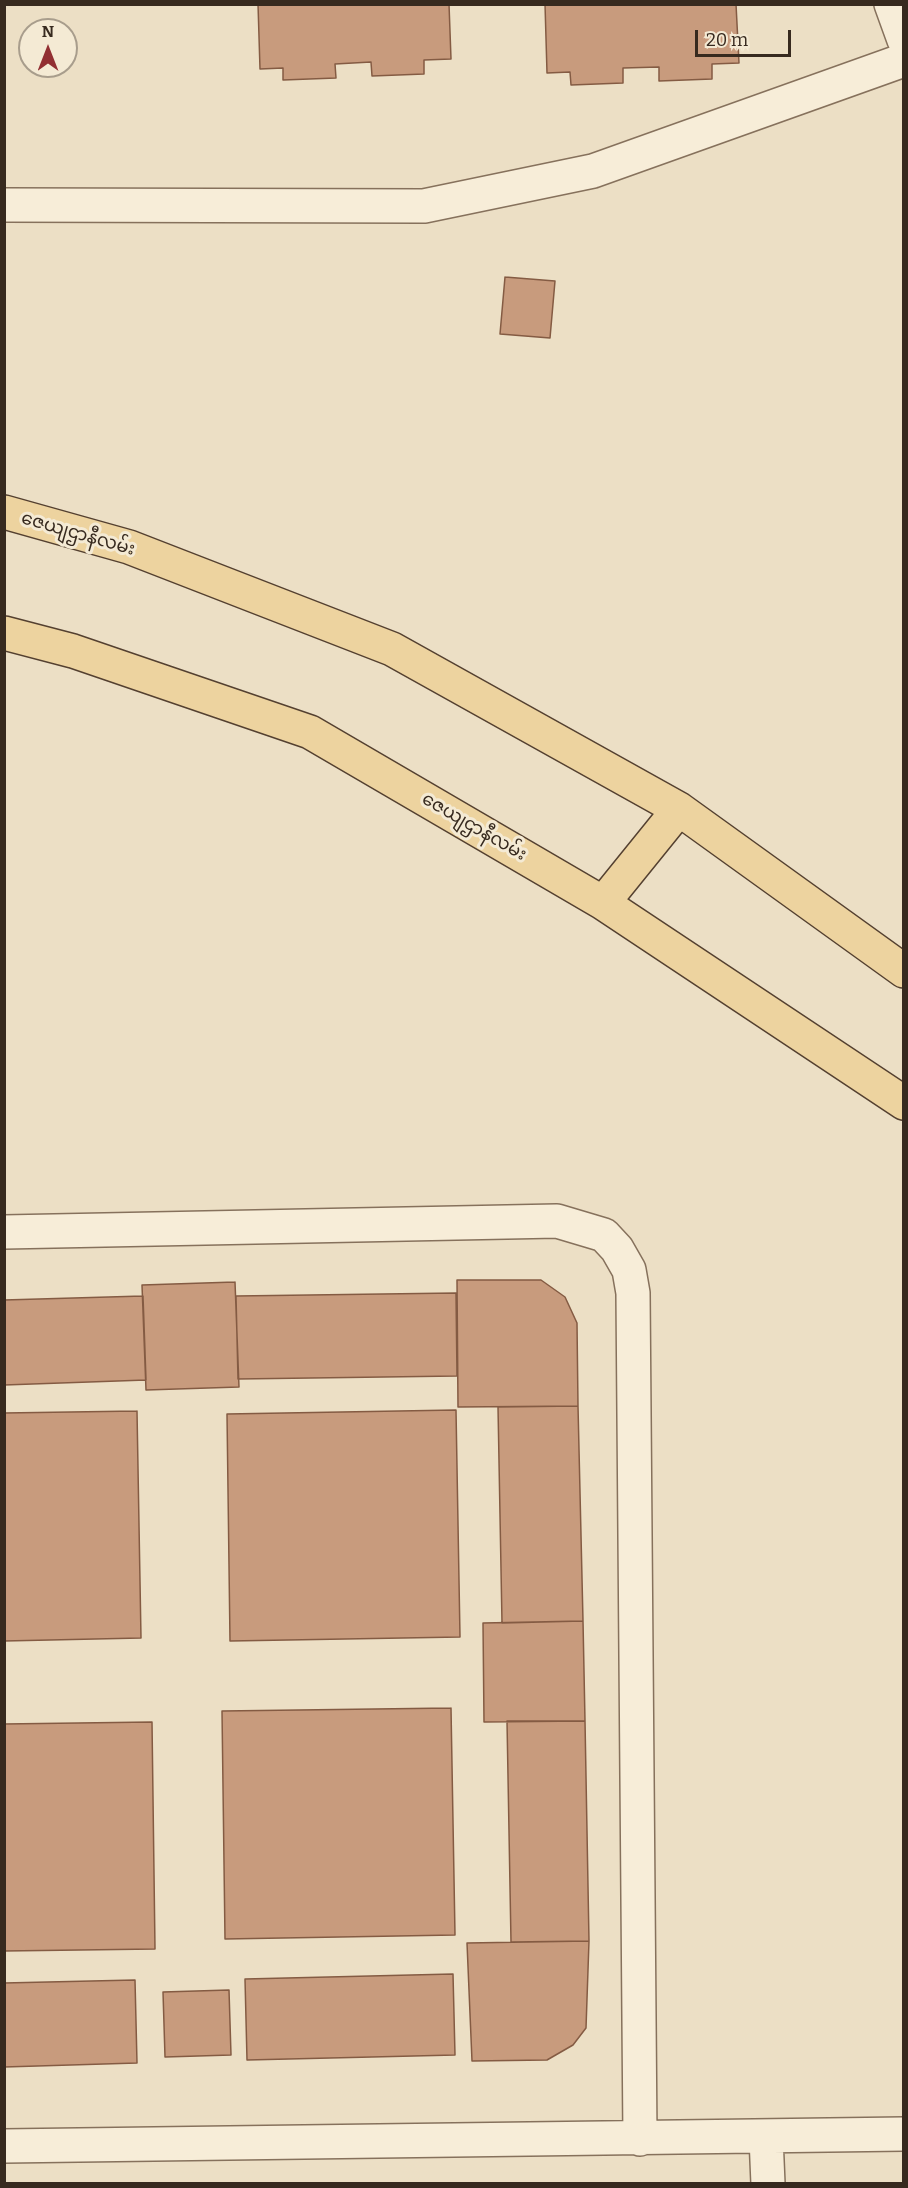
<!DOCTYPE html>
<meta charset="utf-8">
<style>
body{margin:0}
#map{position:relative;width:908px;height:2188px;overflow:hidden;background:#ecdfc5;font-family:Bitter,serif}
canvas{display:block}
.frame{position:absolute;inset:0;border:6px solid #372a1f;pointer-events:none}
.north{position:absolute;left:18px;top:18px;width:60px;height:60px;box-sizing:border-box;background:#f4ead4;border:2px solid #a89d8c;border-radius:50%;rotate:0deg;font-size:16px;font-weight:700;line-height:24px;text-align:center;color:#372a1f}
.north::after{content:'';display:block;margin:auto;width:21px;height:27px;background:#922f32;clip-path:polygon(50% 0,100% 100%,50% 72%,0 100%)}
.scale{position:absolute;left:695px;top:30px;width:96px;height:27px;box-sizing:border-box;border:3px solid #372a1f;border-top:0;padding-left:8px;font-size:18px;line-height:21px;white-space:nowrap;color:#372a1f;-webkit-text-stroke:4px #f4ead4;paint-order:stroke}
</style>
<div id="map">
<canvas width="908" height="2188"></canvas>
<div class="frame"></div>
<div class="north">N</div>
<div class="scale">20 m</div>
</div>
<script>
const ctx = document.querySelector('canvas').getContext('2d');
ctx.lineJoin = 'round';
function paint(path, color) { ctx.fillStyle = color; ctx.fill(path, 'evenodd'); }
const toPath = rows => new Path2D(rows.map(r => 'M' + r).join(''));
function trace(path, color, width, dash) { ctx.strokeStyle = color; ctx.lineWidth = width; ctx.lineCap = dash ? 'butt' : 'round'; ctx.setLineDash(dash || []); ctx.stroke(path); }
function drawText(font, color, halo, rows, align = 'center') {
  ctx.font = font + ' Bitter,"Noto Sans Myanmar",serif'; ctx.lineWidth = 6; ctx.setLineDash([]); ctx.textBaseline = 'middle'; ctx.strokeStyle = halo; ctx.fillStyle = color; for (const [text, x, y, turn = 0] of rows) {
    ctx.save(); ctx.translate(x, y); ctx.rotate((+turn || 0) * Math.PI / 180); ctx.textAlign = isNaN(turn) ? turn : align; if (halo) ctx.strokeText(text, 0, 0); ctx.fillText(text, 0, 0); ctx.restore();
  }
}
const building = toPath([
 [258,4,449,4,451,59,424,60,424,74,372,76,371,62,335,64,336,78,283,80,283,68,260,69,258,4],
 [545,4,736,4,739,63,712,64,712,79,659,81,659,67,623,68,623,83,571,85,570,72,547,73,545,4],
 [505,277,555,281,550,338,500,334,505,277],
 [457,1280,541,1280,565,1297,577,1323,578,1406,458,1407,457,1280],
 [235,1282,239,1387,146,1390,142,1285,235,1282],
 [456,1293,457,1376,238,1379,236,1296,456,1293],
 [143,1296,146,1380,4,1385,4,1300,143,1296],
 [578,1406,583,1621,502,1623,498,1407,578,1406],
 [456,1410,460,1637,230,1641,227,1414,456,1410],
 [137,1411,141,1638,4,1641,4,1413,137,1411],
 [583,1621,585,1721,484,1722,483,1623,583,1621],
 [451,1708,455,1935,225,1939,222,1711,451,1708],
 [507,1721,585,1721,589,1941,511,1942,507,1721],
 [152,1722,155,1949,4,1951,4,1724,152,1722],
 [589,1941,586,2028,573,2045,547,2060,472,2061,467,1943,589,1941],
 [453,1974,455,2055,247,2060,245,1979,453,1974],
 [135,1980,137,2063,4,2067,4,1983,135,1980],
 [229,1990,231,2055,165,2057,163,1992,229,1990]
]);
paint(building, '#c89b7d');
trace(building, '#845b43', 1.5);
const minor = toPath([
 [891,4,904,40],
 [4,205,424,206,593,171,904,60],
 [4,1232,557,1221,604,1235,617,1249,629,1270,633,1293,640,2139],
 [766,2137,768,2184],
 [4,2146,904,2134]
]);
const major = toPath([
 [4,512,129,547,392,649,679,809,904,971],
 [4,633,73,651,310,732,603,903,904,1103],
 [603,903,679,809]
]);
trace(minor, '#86715c', 36);
trace(major, '#544030', 36);
trace(minor, '#f7edd8', 33);
trace(major, '#edd39f', 33);
drawText('18px', '#372a1f', '#f4ead4', [
 ["ဇေယျဌာနီလမ်း",78,534,16],
 ["ဇေယျဌာနီလမ်း",474,827,30]
]);
</script>
